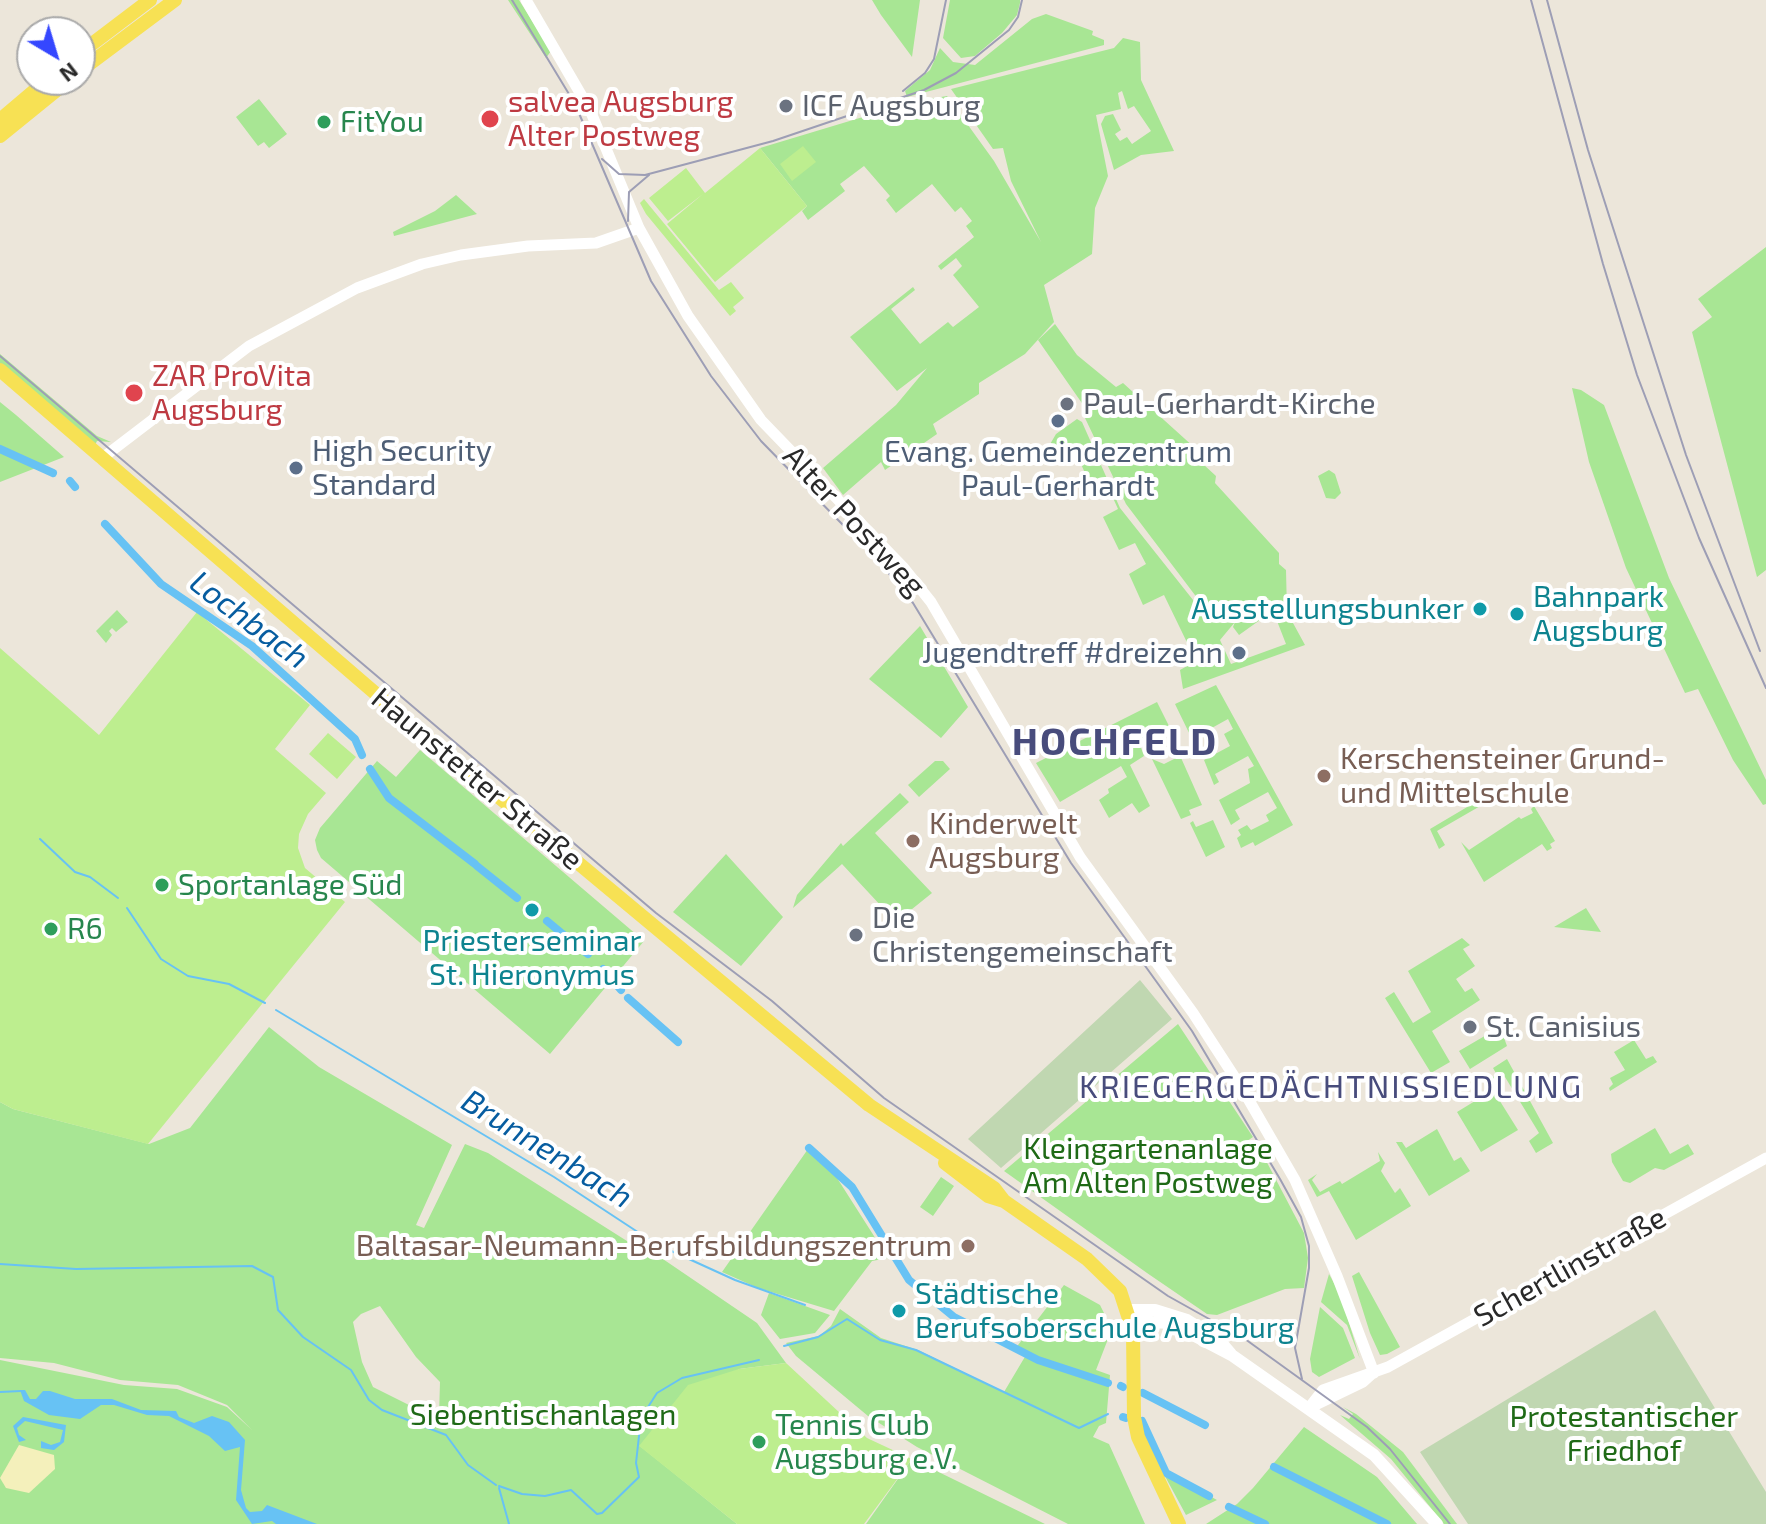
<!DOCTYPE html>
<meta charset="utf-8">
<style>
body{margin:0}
#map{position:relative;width:1766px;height:1524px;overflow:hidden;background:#ece6da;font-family:"Exo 2",sans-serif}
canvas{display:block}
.north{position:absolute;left:16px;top:16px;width:80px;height:80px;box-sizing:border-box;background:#fff;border:2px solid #a9a9a9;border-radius:50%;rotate:142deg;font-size:22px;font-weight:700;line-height:32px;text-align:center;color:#292929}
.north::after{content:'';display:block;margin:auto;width:28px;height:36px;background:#3547ff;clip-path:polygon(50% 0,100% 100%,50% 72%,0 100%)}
</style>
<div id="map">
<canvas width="1766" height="1524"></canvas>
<div class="north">N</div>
</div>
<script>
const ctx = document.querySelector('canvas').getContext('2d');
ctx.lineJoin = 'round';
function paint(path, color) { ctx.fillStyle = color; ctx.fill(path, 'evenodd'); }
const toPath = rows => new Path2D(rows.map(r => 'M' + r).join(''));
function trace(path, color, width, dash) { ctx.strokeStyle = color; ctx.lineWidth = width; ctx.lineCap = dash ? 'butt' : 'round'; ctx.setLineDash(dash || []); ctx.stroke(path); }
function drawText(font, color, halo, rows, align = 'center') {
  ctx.font = font + ' "Exo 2",sans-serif'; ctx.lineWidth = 8; ctx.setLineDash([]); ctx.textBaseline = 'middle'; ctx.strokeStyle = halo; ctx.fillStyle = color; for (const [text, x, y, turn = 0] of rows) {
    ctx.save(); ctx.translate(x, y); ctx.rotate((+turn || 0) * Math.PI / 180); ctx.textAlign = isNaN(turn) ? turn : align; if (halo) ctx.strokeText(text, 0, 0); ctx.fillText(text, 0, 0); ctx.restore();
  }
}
paint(toPath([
 [508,0,519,0,551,51,546,58],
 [872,0,920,0,912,57,881,15],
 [950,0,1020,0,1020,3,1017,15,1002,33,975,56,961,58,943,38],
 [1046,14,1093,31,1092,35,1104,40,1104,45,907,97,905,91,930,70,940,48,953,62,975,65,1032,19],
 [1123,38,1140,42,1141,80,1174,151,1141,155,1114,170,1101,124,1105,116,1113,114,1121,130,1115,134,1120,141,1127,137,1132,144,1151,131,1134,106,1128,109,1122,91,1118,93,1121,109,1096,115,1108,176,1095,208,1092,254,1044,285,1054,322,1025,354,979,383,979,394,933,424,937,434,885,470,881,462,843,495,823,468,896,405,927,368,897,391,850,337,913,287,915,290,891,309,920,344,948,322,953,327,979,307,953,275,962,266,956,258,941,270,938,266,974,237,966,226,972,221,961,207,955,212,932,184,896,213,886,200,890,196,864,166,840,184,845,191,808,220,802,211,807,206,760,148,916,101,947,96,994,161,1041,242,1011,181,1003,148,993,149,951,89,1114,48],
 [259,99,287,134,269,148,264,142,258,146,236,117],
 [456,195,477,214,394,236,393,232,435,211],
 [1766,247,1766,570,1757,577,1692,332,1712,317,1698,299],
 [1055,324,1077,355,1116,387,1123,383,1195,448,1191,453,1216,476,1215,483,1279,553,1279,564,1286,570,1287,612,1305,645,1183,689,1180,670,1196,661,1164,595,1143,605,1129,574,1146,564,1135,543,1119,550,1103,517,1118,509,1109,489,1095,496,1074,448,1055,457,1049,446,1056,434,1077,419,1082,422,1120,508,1201,610,1204,607,1126,504,1085,418,1086,409,1038,340],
 [1268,598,1286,644,1231,664,1220,640,1235,622,1233,627,1239,635,1267,615,1259,604],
 [0,354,97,436,111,442,97,441,95,445,0,364],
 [1572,388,1581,390,1604,405,1669,578,1766,780,1766,804,1763,805,1733,760,1698,689,1685,693,1626,568,1589,462],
 [0,402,16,415,64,457,0,482],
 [1329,470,1335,474,1341,493,1335,499,1326,498,1318,476],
 [117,610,128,622,116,632,112,628,109,631,112,635,106,643,96,631],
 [920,626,968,707,941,738,869,679],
 [1216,685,1293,825,1255,846,1253,842,1241,848,1237,838,1241,835,1238,830,1247,825,1251,830,1269,821,1266,815,1277,808,1268,792,1235,810,1240,819,1231,825,1219,800,1250,783,1248,769,1254,766,1248,756,1215,774,1219,782,1214,785,1204,760,1230,746,1224,734,1233,729,1228,719,1192,739,1175,704],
 [1157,702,1171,730,1140,745,1144,756,1130,765,1150,806,1139,813,1132,803,1109,818,1099,800,1109,793,1108,789,1127,777,1121,766,1060,802,1036,763],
 [420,750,644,941,550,1054,321,858,317,850,315,840,320,828,377,761,396,777],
 [1178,751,1202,805,1189,810,1191,815,1181,819,1152,759,1164,764,1176,758,1174,753],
 [935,761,943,761,950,769,919,797,908,785],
 [900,793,909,802,875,833,932,893,896,922,842,864,793,908,797,895,841,843,843,846],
 [1479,800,1482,805,1437,831,1445,845,1439,849,1430,829],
 [1534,806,1555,841,1550,844,1552,848,1547,851,1542,844,1484,882,1461,842,1469,850,1519,817,1521,819,1533,813,1531,809],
 [1213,820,1225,847,1206,857,1190,823,1193,821,1196,827],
 [726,854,783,917,741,966,673,912],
 [1586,908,1601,932,1554,927],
 [1462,938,1470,945,1463,949,1475,966,1456,979,1465,992,1472,988,1480,1000,1432,1031,1450,1062,1431,1073,1385,998,1394,992,1413,1023,1431,1012,1408,971],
 [1178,1024,1253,1137,1234,1150,1244,1165,1262,1153,1304,1233,1308,1258,1304,1288,1285,1289,1217,1315,1207,1314,1147,1273,1004,1171],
 [269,1027,319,1067,452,1145,416,1225,424,1228,465,1144,488,1153,638,1248,657,1255,757,1323,786,1363,739,1369,640,1446,737,1524,0,1524,0,1360,124,1385,177,1389,227,1407,252,1430,227,1405,178,1385,120,1380,54,1363,0,1358,0,1102,13,1109,149,1144,190,1128],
 [380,1306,416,1357,440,1382,439,1415,419,1410,373,1387,362,1362,353,1322,361,1314],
 [1500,1027,1507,1046,1470,1069,1459,1051],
 [1634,1040,1646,1059,1653,1056,1657,1062,1610,1091,1609,1088,1613,1084,1610,1078,1625,1070,1614,1052],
 [1507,1059,1553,1143,1536,1153,1529,1141,1539,1133,1505,1077,1492,1085,1489,1079,1497,1075,1493,1068],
 [1493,1090,1518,1130,1481,1152,1457,1112],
 [1655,1128,1670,1154,1688,1144,1694,1154,1664,1170,1655,1168,1630,1183,1623,1181,1612,1162,1611,1154],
 [1437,1129,1454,1161,1461,1157,1470,1171,1429,1196,1396,1142,1402,1142,1406,1148],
 [808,1149,830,1167,888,1258,872,1261,834,1311,758,1288,722,1272],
 [1378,1152,1385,1163,1381,1171,1395,1193,1400,1188,1411,1206,1356,1240,1329,1191,1317,1197,1308,1180,1317,1174,1312,1180,1320,1192,1340,1181,1342,1184,1380,1161],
 [941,1177,954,1186,933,1216,920,1207],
 [1359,1272,1400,1347,1387,1354,1380,1355,1370,1333,1352,1276],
 [1329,1274,1341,1296,1360,1359,1347,1325,1321,1302],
 [1064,1285,1100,1305,1105,1315,1108,1339,1096,1370,1110,1375,1106,1423,1099,1426,1093,1437,1109,1444,1145,1524,1068,1524,917,1447,868,1416,796,1356,786,1343,819,1336,831,1326,840,1309,881,1338,918,1350,1004,1392,1026,1355,1015,1349],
 [769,1293,830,1315,815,1333,780,1339,761,1315],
 [1320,1307,1343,1328,1355,1358,1319,1377,1312,1372,1310,1359],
 [1343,1407,1356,1414,1403,1452,1457,1524,1444,1524,1391,1459,1340,1415,1349,1419,1353,1414],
 [1142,1421,1166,1472,1217,1500,1186,1515,1154,1456],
 [1304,1427,1377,1477,1417,1524,1206,1524,1237,1504,1253,1488],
 [912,1459,1045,1524,866,1524]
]), '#a8e694');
paint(toPath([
 [19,1445,54,1455,55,1469,29,1493,6,1488,0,1478]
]), '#f4f0bb');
paint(toPath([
 [1140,980,1172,1019,1001,1168,968,1139],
 [1655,1310,1766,1492,1766,1524,1468,1524,1420,1452]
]), '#c0d7b1');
paint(toPath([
 [803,146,816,162,792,181,780,164],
 [760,148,807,206,715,282,667,224,703,194,668,221,649,198,686,168,705,193],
 [644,199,719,290,731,282,744,298,733,307,736,311,730,316,646,214,640,203],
 [197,612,310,705,275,749,326,793,308,814,299,834,298,848,305,868,345,902,148,1144,13,1109,0,1102,0,648,99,735],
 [328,733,356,757,337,779,309,754],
 [786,1363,867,1438,912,1459,864,1524,737,1524,639,1446,688,1385,739,1369]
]), '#bdee8f');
paint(toPath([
 [20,1390,25,1390,30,1399,36,1399,43,1391,50,1391,75,1399,112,1399,141,1410,176,1411,179,1417,194,1423,212,1416,229,1422,245,1440,241,1490,246,1508,250,1512,262,1511,267,1505,317,1524,276,1524,272,1521,252,1524,236,1500,240,1447,225,1451,209,1436,169,1416,147,1415,114,1405,101,1405,80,1419,49,1415,24,1401],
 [23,1417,66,1425,64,1442,54,1450,41,1448,41,1441,51,1445,60,1442,63,1430,25,1421,17,1428,19,1435,26,1440,19,1442,13,1426]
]), '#67c2f4');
trace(toPath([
 [40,839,75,872,90,877,118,898],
 [127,908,161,959,188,976,229,984,265,1003],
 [276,1010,554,1177,656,1244,735,1280,805,1305],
 [0,1264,76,1269,252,1266,273,1277,278,1310,303,1337,351,1370,369,1400,382,1410,446,1435,468,1465,496,1485],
 [784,1346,818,1337,847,1319,880,1340,916,1350,1079,1428,1108,1414],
 [0,1392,21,1391],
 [499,1486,522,1494,545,1496,571,1490,597,1514,602,1513,639,1477,636,1463,641,1418,657,1393,682,1378,759,1360],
 [499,1488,509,1524]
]), '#67c2f4', 2);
trace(toPath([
 [0,449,53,473],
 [70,481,75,487],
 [105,524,161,584,252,646,355,739,362,755],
 [370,769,389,798,475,864],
 [477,866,517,898],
 [547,921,565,936],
 [576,945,588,954],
 [603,969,621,990],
 [628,998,678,1042],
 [809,1148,852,1187,909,1280,954,1317,1038,1360,1108,1383],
 [1121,1386,1123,1387],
 [1143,1393,1205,1425],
 [1123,1417,1126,1418],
 [1142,1421,1166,1473,1209,1496],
 [1274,1467,1387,1524],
 [1229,1507,1265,1524]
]), '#67c2f4', 8);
trace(toPath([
 [526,0,590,110,639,228,688,316,761,420,903,567,931,602,1080,857,1193,1013,1243,1090,1295,1180,1337,1276,1374,1373],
 [101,459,249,346,357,288,422,264,461,255,528,246,596,243,639,228],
 [1309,1408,1323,1390,1388,1367,1766,1158],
 [1309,1408,1363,1382,1373,1373]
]), '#fff', 11);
trace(toPath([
 [1129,1310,1155,1310,1187,1320,1219,1340,1231,1354],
 [1132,1321,1170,1323,1233,1356,1374,1455,1437,1524]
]), '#fff', 12);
trace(toPath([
 [80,53,150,0],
 [80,71,175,0],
 [0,120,47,80],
 [0,136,69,80],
 [0,370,404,718,869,1105,994,1188,1004,1201],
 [945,1163,988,1196,1004,1201,1087,1259,1120,1291,1133,1331,1134,1417,1138,1437,1179,1524]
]), '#f7e154', 14);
trace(toPath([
 [512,0,575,104,651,281,711,376,761,441,882,565,913,603,1071,863,1192,1031,1280,1179,1301,1217,1309,1246,1309,1268,1295,1348,1302,1379],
 [903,91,925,73,934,59,946,0],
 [602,159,619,174,645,175,773,141,924,90,956,73,1009,30,1018,17,1022,0],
 [628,221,629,192,649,175],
 [0,356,656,913,772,1001,884,1098,1168,1296,1245,1339,1367,1427,1390,1449,1450,1524]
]), '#9d9eb5', 2);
trace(toPath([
 [1531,0,1603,264,1637,375,1699,538,1766,688],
 [1547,0,1588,150,1686,455,1760,651]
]), '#9d9eb5', 2);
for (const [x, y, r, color] of [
 [786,106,8,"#6b7280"],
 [490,119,10,"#e0444e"],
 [324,122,8,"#2e9e5b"],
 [134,393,10,"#e0444e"],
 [1067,404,8,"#6b7280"],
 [1058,421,8,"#5c6f8a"],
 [296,468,8,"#5c6f8a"],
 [1480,609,8,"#0f9aa8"],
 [1517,614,8,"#0f9aa8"],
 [1239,653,8,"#5c6f8a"],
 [1324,776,8,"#8d6e63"],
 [913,841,8,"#8d6e63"],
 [162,885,8,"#2e9e5b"],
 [532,910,8,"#0f9aa8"],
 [51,929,8,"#2e9e5b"],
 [856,935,8,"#6b7280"],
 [1470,1027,8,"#6b7280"],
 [968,1246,8,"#8d6e63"],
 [899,1311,8,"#0f9aa8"],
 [759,1442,8,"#2e9e5b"]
]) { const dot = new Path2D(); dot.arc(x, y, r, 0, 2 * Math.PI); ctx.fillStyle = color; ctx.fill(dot); trace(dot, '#fff', 3); }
drawText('30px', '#be3a42', '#fff', [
 ["salvea Augsburg",508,102],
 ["Alter Postweg",508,136],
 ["ZAR ProVita",152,376],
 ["Augsburg",152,410]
], 'left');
drawText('30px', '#5b616d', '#fff', [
 ["ICF Augsburg",802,106],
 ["Paul-Gerhardt-Kirche",1083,404],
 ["Die",872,918],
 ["Christengemeinschaft",872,952],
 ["St. Canisius",1486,1027]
], 'left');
drawText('30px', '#27864d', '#fff', [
 ["FitYou",340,122],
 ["Sportanlage Süd",178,885],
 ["R6",67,929],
 ["Tennis Club",775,1425],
 ["Augsburg e.V.",775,1459]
], 'left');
drawText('30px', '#4e5e75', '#fff', [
 ["High Security",312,451],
 ["Standard",312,485],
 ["Evang. Gemeindezentrum",1058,452,"center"],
 ["Paul-Gerhardt",1058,486,"center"],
 ["Jugendtreff #dreizehn",1223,653,"right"]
], 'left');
drawText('30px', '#292929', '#fff', [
 ["Alter Postweg",854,521,47],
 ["Haunstetter Straße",477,779,40],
 ["Schertlinstraße",1570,1267,-29]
]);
drawText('30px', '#0d838f', '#fff', [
 ["Bahnpark",1533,597],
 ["Augsburg",1533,631],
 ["Ausstellungsbunker",1464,609,"right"],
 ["Priesterseminar",532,941,"center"],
 ["St. Hieronymus",532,975,"center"],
 ["Städtische",915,1294],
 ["Berufsoberschule Augsburg",915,1328]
], 'left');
drawText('30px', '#785e54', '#fff', [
 ["Kerschensteiner Grund-",1340,759],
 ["und Mittelschule",1340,793],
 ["Kinderwelt",929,824],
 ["Augsburg",929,858],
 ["Baltasar-Neumann-Berufsbildungszentrum",952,1246,"right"]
], 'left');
drawText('30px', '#1f6a16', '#fff', [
 ["Kleingartenanlage",1148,1149],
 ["Am Alten Postweg",1148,1183],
 ["Siebentischanlagen",543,1415],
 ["Protestantischer",1624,1417],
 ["Friedhof",1624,1451]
]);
drawText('italic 32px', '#075da0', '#fff', [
 ["Lochbach",249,620,37],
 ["Brunnenbach",547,1149,32]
]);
ctx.letterSpacing = '2px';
drawText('32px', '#484c7c', '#fff', [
 ["KRIEGERGEDÄCHTNISSIEDLUNG",1331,1087]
]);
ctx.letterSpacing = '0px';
ctx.letterSpacing = '2px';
drawText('bold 38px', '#484c7c', '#fff', [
 ["HOCHFELD",1115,742]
]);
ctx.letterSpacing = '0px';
</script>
